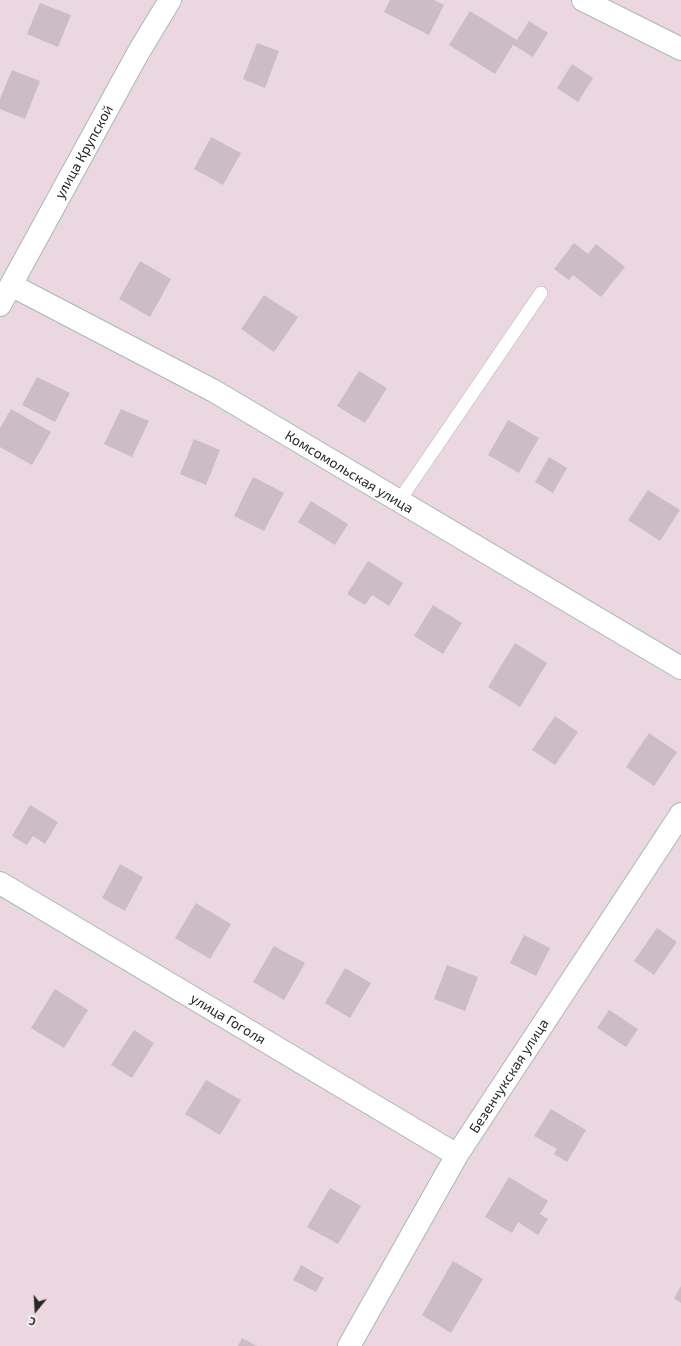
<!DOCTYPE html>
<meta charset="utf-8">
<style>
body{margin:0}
#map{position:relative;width:681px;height:1346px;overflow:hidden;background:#ebd7e0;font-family:"Exo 2",sans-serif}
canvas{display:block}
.north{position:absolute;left:16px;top:1290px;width:40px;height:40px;-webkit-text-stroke:3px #fff;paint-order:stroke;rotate:198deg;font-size:11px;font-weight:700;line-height:16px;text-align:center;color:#272727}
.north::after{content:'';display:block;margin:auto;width:14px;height:18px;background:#272727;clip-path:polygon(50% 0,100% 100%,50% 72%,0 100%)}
</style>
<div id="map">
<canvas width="681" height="1346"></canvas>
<div class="north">С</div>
</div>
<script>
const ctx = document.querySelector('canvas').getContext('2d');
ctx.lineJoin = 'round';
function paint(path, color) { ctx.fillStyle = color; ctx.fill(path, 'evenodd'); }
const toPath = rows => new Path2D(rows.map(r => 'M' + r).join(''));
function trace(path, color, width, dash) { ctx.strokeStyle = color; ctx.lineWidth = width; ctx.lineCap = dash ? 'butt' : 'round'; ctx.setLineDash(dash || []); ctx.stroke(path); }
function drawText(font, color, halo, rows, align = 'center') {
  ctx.font = font + ' "Exo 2",sans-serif'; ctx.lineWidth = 3.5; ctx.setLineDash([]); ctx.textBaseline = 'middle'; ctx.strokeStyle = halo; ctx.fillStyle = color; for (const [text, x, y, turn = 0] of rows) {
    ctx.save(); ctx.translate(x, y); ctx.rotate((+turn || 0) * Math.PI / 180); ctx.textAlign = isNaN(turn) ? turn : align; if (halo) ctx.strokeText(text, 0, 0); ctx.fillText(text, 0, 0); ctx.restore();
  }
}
paint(toPath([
 [390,0,434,0,444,5,429,35,384,12],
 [40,3,71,15,58,47,27,34],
 [470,11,517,40,529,21,548,33,533,57,513,45,495,74,449,45],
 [257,43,279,51,265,88,243,79],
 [572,64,593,78,578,102,557,88],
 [12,70,40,81,25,119,0,109,0,99],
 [211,137,241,153,223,185,194,169],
 [574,243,588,254,596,244,625,267,601,297,573,275,569,280,554,269],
 [140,261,171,279,150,317,119,299],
 [264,295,298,317,274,352,241,329],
 [359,371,387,388,365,423,337,406],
 [37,377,70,393,55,422,22,405],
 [11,409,51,432,32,465,0,447,0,428],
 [121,409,149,421,132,457,104,444],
 [508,420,539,438,519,473,488,455],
 [194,439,220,450,206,485,180,474],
 [549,457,567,468,553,493,535,482],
 [253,477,284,493,264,531,234,516],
 [648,490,680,510,660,541,628,520],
 [311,501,348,524,335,545,298,522],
 [368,561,403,583,389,606,372,595,365,605,347,594],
 [433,605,462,623,443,654,414,636],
 [515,643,547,663,520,707,488,687],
 [555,716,578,732,555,765,532,750],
 [649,733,677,752,654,786,626,767],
 [30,805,58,822,45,844,33,836,27,845,12,836],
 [120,864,143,877,125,911,102,898],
 [196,903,231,924,210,959,175,938],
 [657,928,677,942,654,975,634,961],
 [524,935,550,948,536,976,510,963],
 [274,946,305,963,284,1000,253,982],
 [447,965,478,977,465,1011,434,999],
 [345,968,371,983,350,1018,325,1003],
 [55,989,88,1010,64,1048,31,1028],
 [609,1010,638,1029,626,1047,597,1028],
 [134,1030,154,1043,132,1078,111,1065],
 [206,1080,241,1100,220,1135,185,1114],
 [551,1109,586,1130,567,1162,554,1154,557,1149,534,1136],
 [509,1177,548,1201,540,1214,548,1219,538,1235,518,1222,512,1233,485,1217],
 [330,1188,361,1206,338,1244,307,1227],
 [453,1261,483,1279,451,1333,422,1315],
 [301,1265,324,1278,316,1292,293,1280],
 [681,1286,681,1303,674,1298],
 [242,1338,257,1346,238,1346]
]), '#ccbcc3');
const lane = toPath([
 [399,501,541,293]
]);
const street = toPath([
 [11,285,214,391,681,668],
 [0,305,138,53,170,0],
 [0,883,457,1155],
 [349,1346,457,1155,681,814]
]);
const secondary = toPath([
 [583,0,681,49]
]);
trace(lane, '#a8b9b5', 14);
trace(street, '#a8b9b5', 24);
trace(secondary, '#a8b9b5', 24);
trace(lane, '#fff', 13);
trace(street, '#fff', 22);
trace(secondary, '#fff', 22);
drawText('14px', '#272727', '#fff', [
 ["улица Крупской",84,152,-61],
 ["Комсомольская улица",349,472,31],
 ["улица Гоголя",228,1019,31],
 ["Безенчукская улица",509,1076,-57]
]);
</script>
